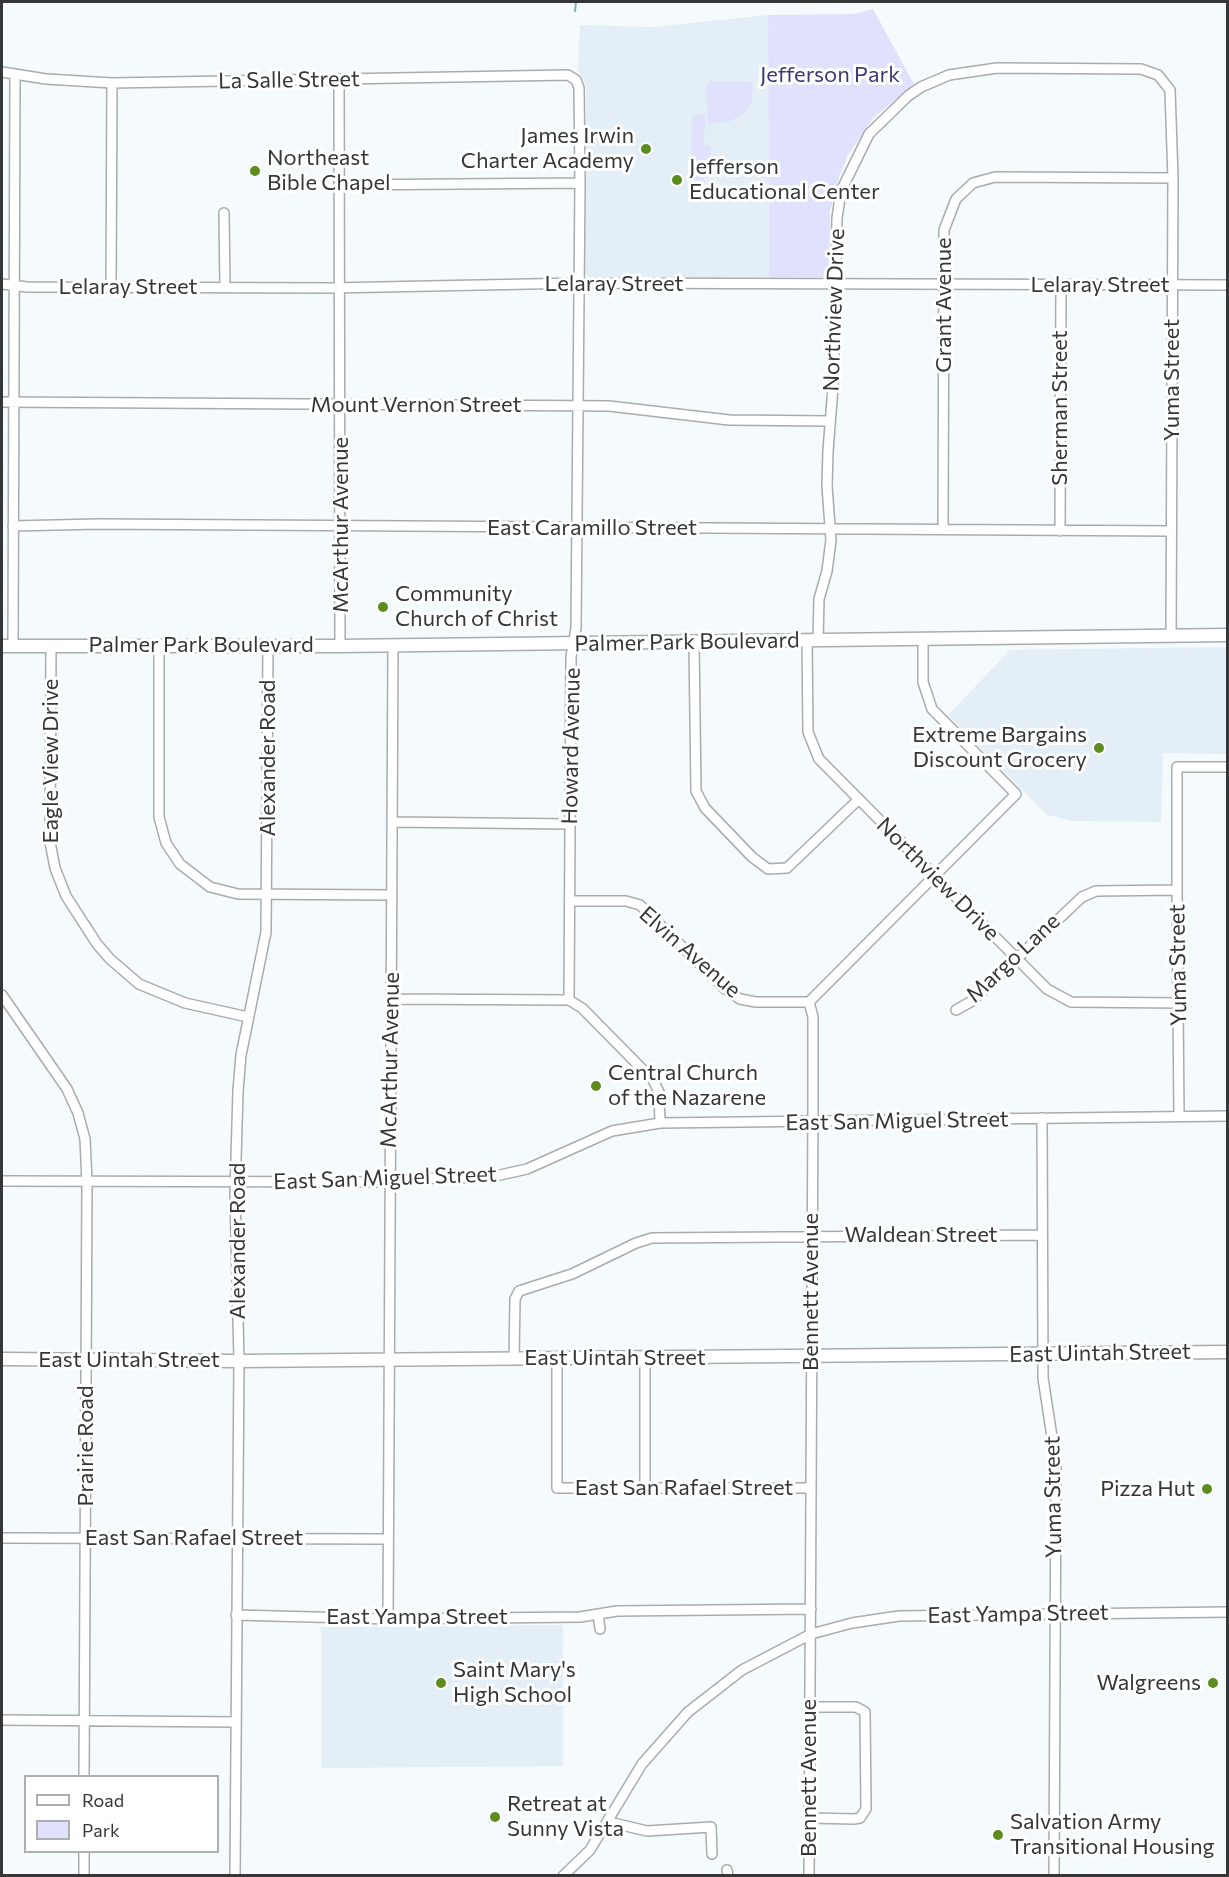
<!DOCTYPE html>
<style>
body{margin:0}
#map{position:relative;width:1229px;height:1877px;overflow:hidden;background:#f5fafd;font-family:Commissioner,sans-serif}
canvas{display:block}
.frame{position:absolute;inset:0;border:3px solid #343637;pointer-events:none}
.legend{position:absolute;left:24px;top:1775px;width:195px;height:78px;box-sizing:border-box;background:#fff;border:2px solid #aeafaf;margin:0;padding:8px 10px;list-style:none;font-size:18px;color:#343637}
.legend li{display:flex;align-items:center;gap:12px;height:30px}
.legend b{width:30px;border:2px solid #aeafaf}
</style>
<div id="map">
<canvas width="1229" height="1877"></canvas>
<div class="frame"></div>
<ul class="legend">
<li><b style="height:8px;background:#fff"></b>Road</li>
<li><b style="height:16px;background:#e0e1fd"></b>Park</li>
</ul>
</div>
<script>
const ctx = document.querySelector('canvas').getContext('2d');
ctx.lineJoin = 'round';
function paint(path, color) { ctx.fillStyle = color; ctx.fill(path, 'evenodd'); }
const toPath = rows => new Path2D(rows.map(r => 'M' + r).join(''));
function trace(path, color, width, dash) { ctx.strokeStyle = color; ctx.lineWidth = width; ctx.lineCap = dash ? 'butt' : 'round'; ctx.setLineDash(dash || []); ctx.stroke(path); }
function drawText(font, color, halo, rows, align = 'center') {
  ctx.font = font + ' Commissioner,sans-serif'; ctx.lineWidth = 6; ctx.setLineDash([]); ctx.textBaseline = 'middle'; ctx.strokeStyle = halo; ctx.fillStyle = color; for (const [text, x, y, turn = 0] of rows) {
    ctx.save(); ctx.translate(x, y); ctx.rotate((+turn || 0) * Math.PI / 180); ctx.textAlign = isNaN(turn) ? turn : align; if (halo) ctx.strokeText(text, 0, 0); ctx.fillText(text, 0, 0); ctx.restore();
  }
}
paint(toPath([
 [768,15,769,277,588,277,585,273,586,87,578,70,580,25,653,27],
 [1227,647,1227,754,1163,753,1161,822,1074,821,1047,815,948,715,1010,650],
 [563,1625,563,1766,321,1768,321,1627]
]), '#e3eef6');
paint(toPath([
 [873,9,914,84,873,118,848,155,839,177,830,212,829,277,769,277,768,15,854,14],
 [712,81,753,82,752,101,743,114,728,122,708,124,706,86],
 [692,115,705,115,704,145,711,146,710,164,704,164,703,197,690,196]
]), '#e0e1fd');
trace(toPath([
 [575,11,576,2]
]), '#7fb2b2', 2);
const minor = toPath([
 [2,72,46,79,112,83,568,75,576,80,579,88,580,183,576,628,571,657,569,1000,582,1008,653,1080,659,1092,660,1123],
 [339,79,340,646],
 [340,185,580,183],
 [224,213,225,287],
 [2,284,27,287,331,288,579,283,1228,285],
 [111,287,112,83],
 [2,402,609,406,729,420,830,421],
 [13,526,98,524,1171,531],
 [943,529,944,230,956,199,973,183,995,177,1173,178],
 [1060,531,1061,285],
 [807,640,808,732,819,759,1047,989,1071,1002,1179,1003],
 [818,641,819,599,827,571,831,540,827,486,828,451,833,387,837,218,841,191,869,134,908,96,921,87,949,75,997,68,1141,69,1158,75,1170,90,1173,178,1171,636],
 [694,642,696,791,705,808,752,857,768,869,787,868,859,799],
 [51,645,50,842,55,868,66,896,97,944,110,959,139,984,185,1003,248,1017],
 [159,645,159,817,166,843,180,864,210,887,238,894,391,895],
 [13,646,15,75],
 [392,822,570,824],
 [1177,890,1177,767,1228,767],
 [571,901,626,901,640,905,724,988,740,999,756,1002,809,1002],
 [2,995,67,1089,78,1113,85,1139,87,1182,84,1776],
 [391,999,569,1000],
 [956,1010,972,1001,1082,897,1096,891,1177,890,1179,1116],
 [1042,1118,1043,1378,1056,1463,1054,1876],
 [2,1181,380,1182,399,1179,491,1177,527,1169,612,1131,660,1123,1228,1116],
 [557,1358,557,1488,811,1488],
 [645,1358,645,1488],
 [514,1359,515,1299,519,1291,572,1274,636,1243,652,1238,1042,1235],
 [2,1538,387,1539],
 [598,1614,600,1629],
 [236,1615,388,1619,580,1617,617,1611,811,1609],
 [388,1619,393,645],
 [2,1720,236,1722],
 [809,1818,854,1819,860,1818,866,1809,865,1712,856,1707,810,1707],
 [609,1822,647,1831,711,1827,712,1854],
 [727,1870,728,1876],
 [84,1876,84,1852],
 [235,1876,239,1361,235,1193,238,1091,241,1055,266,932,268,646],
 [563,1876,590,1850,642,1764,688,1712,742,1670,811,1634,852,1623,899,1616,1228,1612],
 [809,1876,813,1107,813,1017,809,1002,1016,794,932,709,923,682,923,640]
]);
const major = toPath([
 [2,646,340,646,1228,635],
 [2,1359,239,1361,1228,1352]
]);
trace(minor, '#a8acaf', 12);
trace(major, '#a8acaf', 15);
trace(minor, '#fff', 9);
trace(major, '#fff', 12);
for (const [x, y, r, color] of [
 [646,149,6,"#5c8b1e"],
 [255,171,6,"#5c8b1e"],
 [677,180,6,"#5c8b1e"],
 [383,607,6,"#5c8b1e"],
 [1099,748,6,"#5c8b1e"],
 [596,1086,6,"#5c8b1e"],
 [1207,1489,6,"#5c8b1e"],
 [441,1683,6,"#5c8b1e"],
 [1213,1683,6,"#5c8b1e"],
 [495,1817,6,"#5c8b1e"],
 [998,1835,6,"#5c8b1e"]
]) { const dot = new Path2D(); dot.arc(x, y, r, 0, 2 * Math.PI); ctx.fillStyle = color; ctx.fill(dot); trace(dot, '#fff', 2); }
drawText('22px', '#3c3976', '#fff', [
 ["Jefferson Park",830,75]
]);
drawText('22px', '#343637', '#fff', [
 ["La Salle Street",289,80,-1],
 ["Lelaray Street",614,284],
 ["Lelaray Street",1100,285],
 ["Lelaray Street",128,287],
 ["Grant Avenue",944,305,-90],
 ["Northview Drive",834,310,-88],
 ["Yuma Street",1172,380,-90],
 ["Mount Vernon Street",416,405],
 ["Sherman Street",1060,408,-90],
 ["McArthur Avenue",341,525,-90],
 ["East Caramillo Street",592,528],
 ["Palmer Park Boulevard",687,642,-1],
 ["Palmer Park Boulevard",201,645],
 ["Howard Avenue",571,746,-89],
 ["Alexander Road",268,758,-90],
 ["Eagle View Drive",51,761,-90],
 ["Northview Drive",938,879,45],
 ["Elvin Avenue",690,952,41],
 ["Margo Lane",1013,958,-43],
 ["Yuma Street",1178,965,-91],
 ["McArthur Avenue",390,1060,-89],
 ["East San Miguel Street",897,1121,-1],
 ["East San Miguel Street",385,1178,-2],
 ["Waldean Street",921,1235],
 ["Alexander Road",238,1241,-90],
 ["Bennett Avenue",811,1292,-90],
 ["East Uintah Street",1100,1353,-1],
 ["East Uintah Street",615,1358],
 ["East Uintah Street",129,1360],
 ["Prairie Road",86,1446,-90],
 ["East San Rafael Street",684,1488],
 ["Yuma Street",1053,1497,-91],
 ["East San Rafael Street",194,1538],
 ["East Yampa Street",1018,1614,-1],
 ["East Yampa Street",417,1617],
 ["Bennett Avenue",809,1778,-90]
]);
drawText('22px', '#343637', '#fff', [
 ["James Irwin",634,136,"right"],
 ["Charter Academy",634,161,"right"],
 ["Northeast",267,158],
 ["Bible Chapel",267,183],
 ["Jefferson",689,167],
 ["Educational Center",689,192],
 ["Community",395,594],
 ["Church of Christ",395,619],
 ["Extreme Bargains",1087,735,"right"],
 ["Discount Grocery",1087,760,"right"],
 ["Central Church",608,1073],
 ["of the Nazarene",608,1098],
 ["Pizza Hut",1195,1489,"right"],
 ["Saint Mary's",453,1670],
 ["High School",453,1695],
 ["Walgreens",1201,1683,"right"],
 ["Retreat at",507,1804],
 ["Sunny Vista",507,1829],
 ["Salvation Army",1010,1822],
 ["Transitional Housing",1010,1847]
], 'left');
</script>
